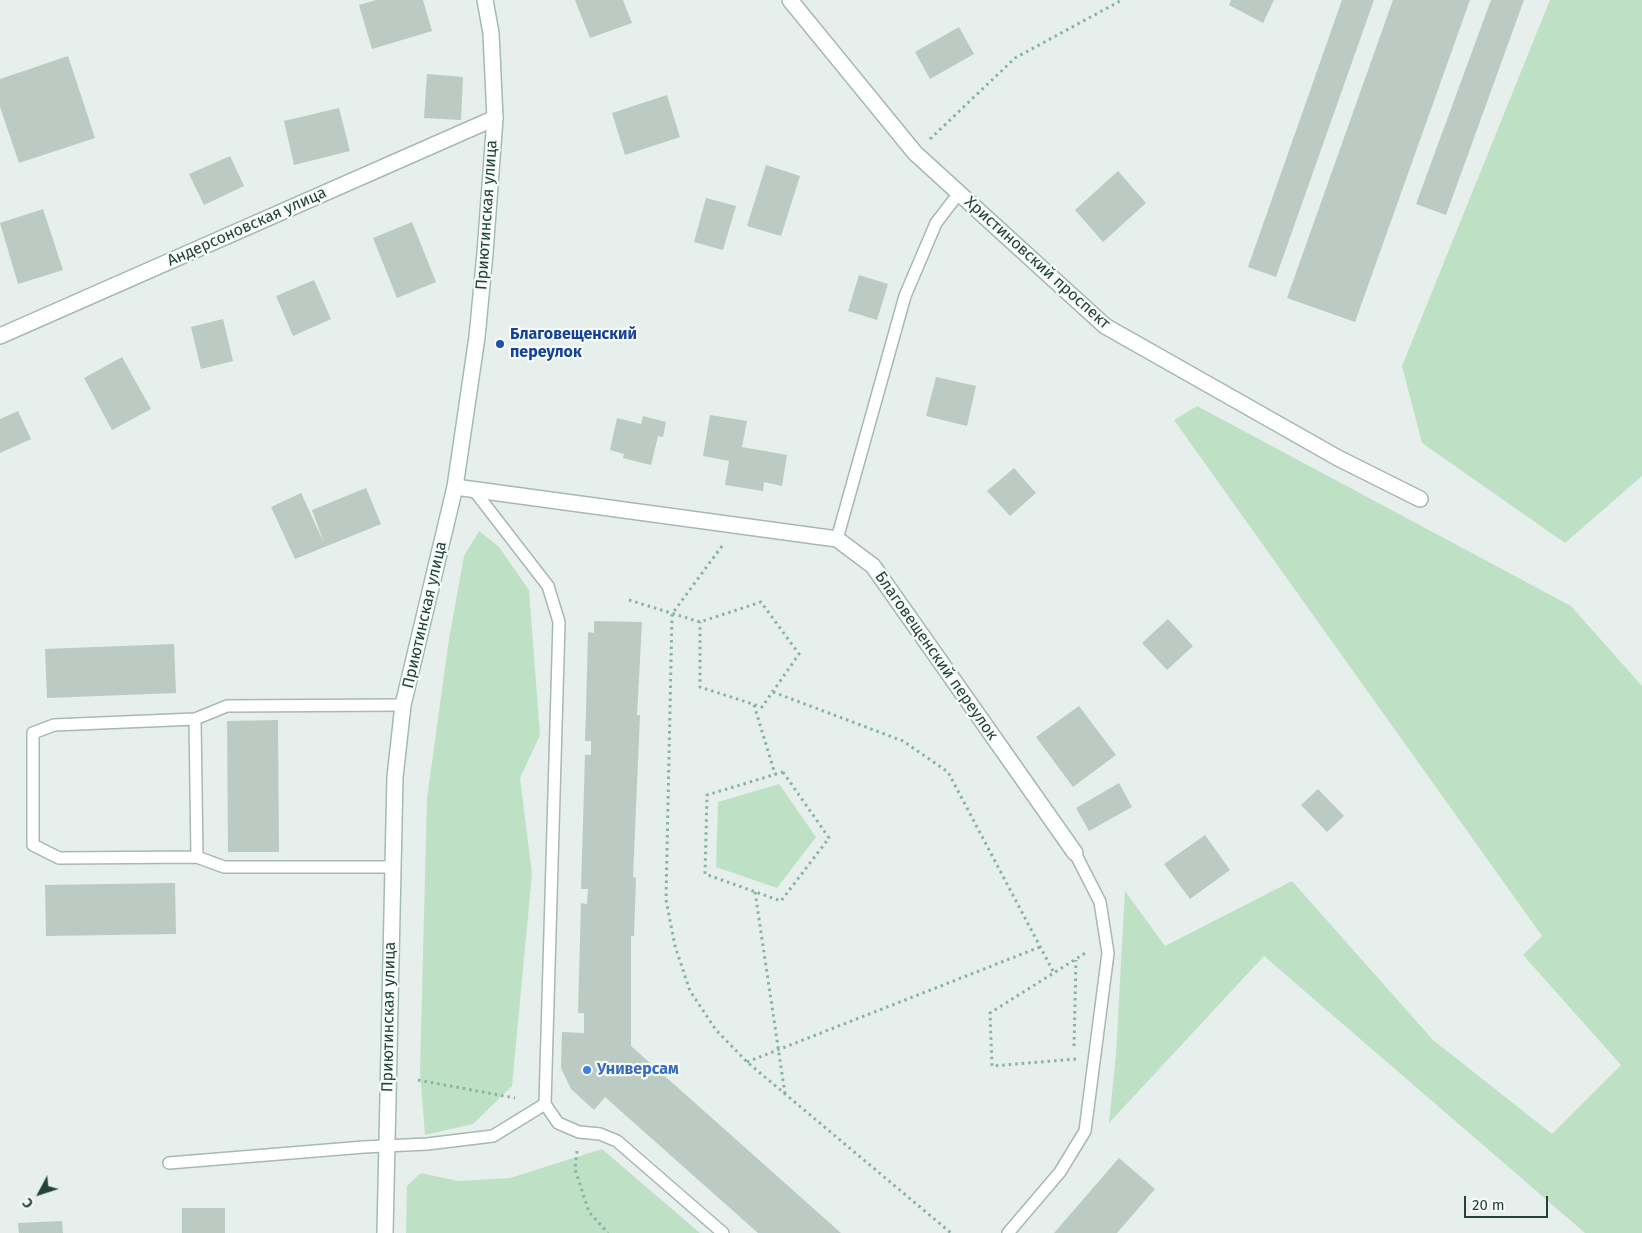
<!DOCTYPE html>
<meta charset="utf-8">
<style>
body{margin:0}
#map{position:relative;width:1642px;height:1233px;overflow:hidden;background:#e6efeb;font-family:"Fira Sans",sans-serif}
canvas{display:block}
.north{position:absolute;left:15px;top:1168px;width:50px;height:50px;-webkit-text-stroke:4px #f7fbf9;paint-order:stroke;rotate:230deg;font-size:14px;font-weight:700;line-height:20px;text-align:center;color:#234339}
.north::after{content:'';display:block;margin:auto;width:18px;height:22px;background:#234339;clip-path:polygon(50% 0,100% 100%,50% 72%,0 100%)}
.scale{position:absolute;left:1464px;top:1196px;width:84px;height:22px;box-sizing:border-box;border:2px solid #234339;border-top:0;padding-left:6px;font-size:15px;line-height:18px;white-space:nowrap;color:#234339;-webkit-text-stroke:4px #f7fbf9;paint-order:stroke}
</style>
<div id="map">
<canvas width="1642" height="1233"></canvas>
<div class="north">С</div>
<div class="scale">20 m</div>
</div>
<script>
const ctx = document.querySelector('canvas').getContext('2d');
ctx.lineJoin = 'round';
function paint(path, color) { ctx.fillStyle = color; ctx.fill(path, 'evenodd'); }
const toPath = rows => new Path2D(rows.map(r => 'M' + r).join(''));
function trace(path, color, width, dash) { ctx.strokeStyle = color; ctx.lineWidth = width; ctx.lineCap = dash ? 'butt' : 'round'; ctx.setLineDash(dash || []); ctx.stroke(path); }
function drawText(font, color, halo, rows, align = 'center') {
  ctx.font = font + ' "Fira Sans",sans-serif'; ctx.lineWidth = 4.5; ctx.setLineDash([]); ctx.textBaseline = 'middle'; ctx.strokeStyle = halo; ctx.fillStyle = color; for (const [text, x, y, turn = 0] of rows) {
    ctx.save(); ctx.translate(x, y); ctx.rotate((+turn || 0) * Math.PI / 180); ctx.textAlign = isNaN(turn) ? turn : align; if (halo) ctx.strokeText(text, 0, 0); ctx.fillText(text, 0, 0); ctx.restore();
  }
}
paint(toPath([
 [1550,0,1642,0,1642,476,1565,543,1422,443,1402,366],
 [1197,406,1571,606,1642,686,1642,1233,1585,1233,1264,956,1109,1123,1116,1054,1125,891,1165,946,1292,881,1433,1040,1552,1134,1621,1065,1523,955,1542,936,1174,420],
 [479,531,499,547,529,590,540,735,520,778,532,874,512,1086,473,1124,425,1135,420,1072,427,798,449,639,464,556],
 [779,784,816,837,777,888,716,867,718,802],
 [602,1149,700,1233,406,1233,407,1186,421,1173,458,1181,510,1178]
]), '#bee1c6');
paint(toPath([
 [376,0,423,0,432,31,372,49,359,5],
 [575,0,623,0,632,23,590,38],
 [1231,0,1274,0,1263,23,1229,5],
 [1342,0,1374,0,1276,277,1248,267],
 [1393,0,1470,0,1355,322,1287,298],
 [1491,0,1524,0,1446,215,1416,204],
 [959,27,974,54,930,79,915,52],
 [68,56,95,138,19,163,0,107,0,79],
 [427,74,463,77,461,120,424,118],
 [667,95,680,137,625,155,612,113],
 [339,108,350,151,294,165,284,121],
 [230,156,244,186,204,205,189,174],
 [766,165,800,176,781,236,747,226],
 [1118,171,1146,203,1103,242,1075,210],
 [706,198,736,206,723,250,694,242],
 [43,209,63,270,18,284,0,223],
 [412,222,436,282,397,298,373,238],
 [859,275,888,284,877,320,848,311],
 [314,280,331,319,293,336,276,296],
 [223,319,233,361,201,369,191,327],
 [122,357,151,409,112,430,84,378],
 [936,377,976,386,967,426,926,416],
 [18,411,31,439,0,453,0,419],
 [710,415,747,421,742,447,787,455,782,486,764,482,763,491,725,485,729,461,703,456],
 [643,416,666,422,663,437,658,436,651,465,623,458,624,454,610,450,617,418,641,424],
 [1014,468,1036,493,1010,516,987,491],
 [366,488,381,524,295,559,271,507,301,493,324,543,312,510],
 [1168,619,1193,646,1167,670,1142,643],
 [594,621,642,622,637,715,640,715,633,877,636,878,634,936,631,936,631,1046,841,1233,758,1233,605,1097,594,1110,571,1089,561,1068,562,1032,584,1033,584,1013,578,1013,581,903,587,904,588,889,581,889,585,755,591,755,591,741,585,741,586,711,588,632,594,633],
 [174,644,176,693,47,698,45,649],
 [1079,706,1116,755,1073,787,1036,737],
 [278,720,279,852,228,852,227,721],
 [1119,783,1132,807,1089,831,1076,808],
 [1318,789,1344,816,1327,832,1301,805],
 [1205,835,1230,870,1190,899,1164,864],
 [175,883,176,934,46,936,45,885],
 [1119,1158,1155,1189,1117,1233,1054,1233],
 [182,1208,225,1208,225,1233,182,1233],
 [62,1221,63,1233,19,1233,18,1223]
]), '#bbcac3');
const lane = toPath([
 [837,539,905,296,936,223,959,193],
 [195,719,197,857],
 [392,867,224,867,197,857,59,858,33,845,33,733,54,725,195,719,227,706,403,705],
 [545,1104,558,1123,579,1132,600,1134,617,1141,723,1233],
 [169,1163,364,1147,427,1144,493,1136,545,1104,559,622,548,586,473,489],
 [1008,1233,1060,1172,1085,1131,1108,953,1100,902,1075,853]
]);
const street = toPath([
 [790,0,915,153,1105,326,1338,458,1420,499],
 [0,336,495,118],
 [455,487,837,539,873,566,1075,853]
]);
const secondary = toPath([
 [385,1233,395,777,403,705,455,487,477,337,485,253,495,118,491,33,485,0]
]);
trace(lane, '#a8b8b2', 14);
trace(street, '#a8b8b2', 18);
trace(secondary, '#a3bbb2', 18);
trace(toPath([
 [930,139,1015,58,1122,0],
 [722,546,672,614,666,900,675,946,690,991,716,1030,747,1062,951,1233],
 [629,600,700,622,761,602,799,654,762,707,700,687,700,622],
 [773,692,903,741,948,772,1054,973],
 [754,705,775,774],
 [783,772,829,838,781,901,705,874,707,795,783,772],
 [755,892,785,1094],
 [1074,1046,1076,960],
 [1076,1059,992,1066,990,1013,1087,952],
 [747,1062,1040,947],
 [418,1080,515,1098],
 [577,1151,575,1169,589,1212,608,1233]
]), '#85b4a3', 3, [2.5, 4]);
trace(lane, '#fff', 11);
trace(street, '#fff', 15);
trace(secondary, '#fff', 15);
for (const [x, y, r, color] of [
 [500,344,5,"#1a4fb4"],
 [587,1070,5,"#3f7fe0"]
]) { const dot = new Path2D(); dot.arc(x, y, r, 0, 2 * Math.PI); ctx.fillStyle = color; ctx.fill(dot); trace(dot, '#f7fbf9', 2); }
drawText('16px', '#234339', '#f7fbf9', [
 ["Приютинская улица",487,215,-86],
 ["Андерсоновская улица",247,227,-24],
 ["Христиновский проспект",1037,263,42],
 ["Приютинская улица",425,615,-77],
 ["Благовещенский переулок",936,656,55],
 ["Приютинская улица",389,1017,-89]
]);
drawText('bold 16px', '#164399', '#f7fbf9', [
 ["Благовещенский",510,335],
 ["переулок",510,353]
], 'left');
drawText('bold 16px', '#366cbe', '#f7fbf9', [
 ["Универсам",597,1070]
], 'left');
</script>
